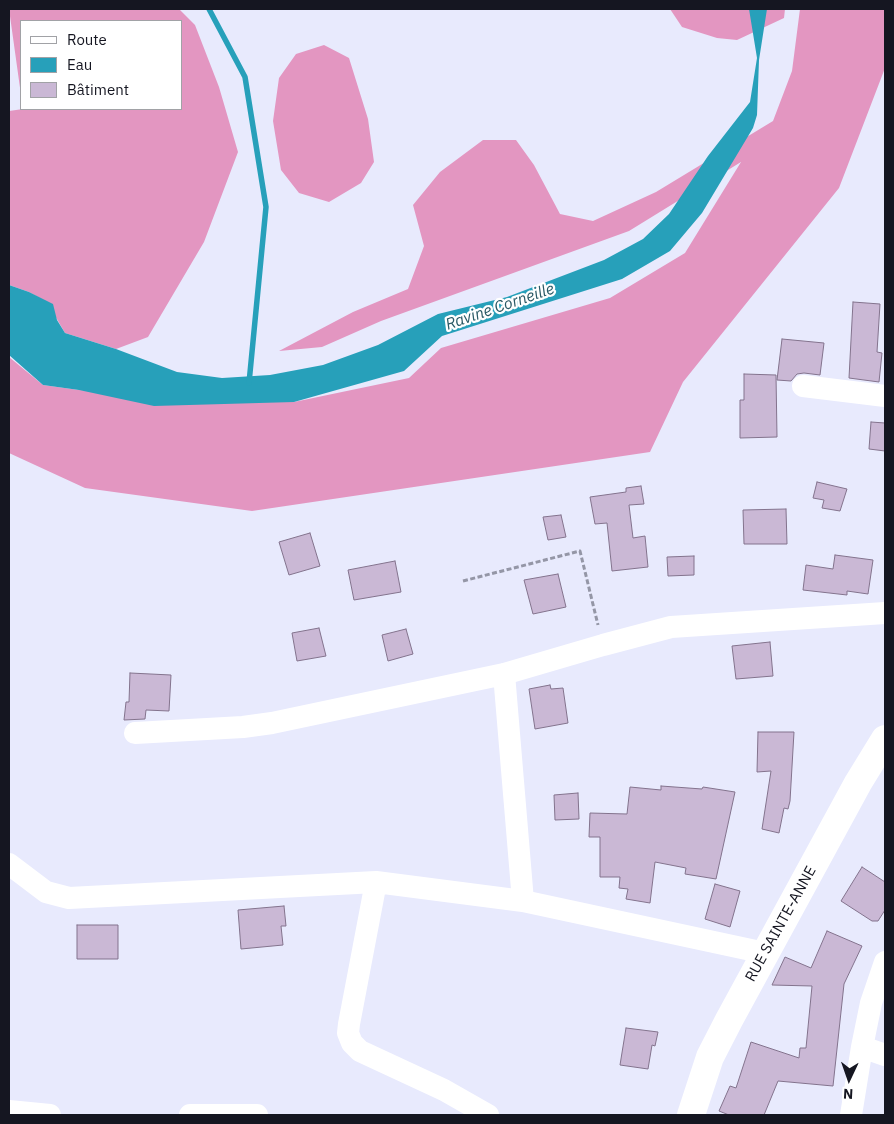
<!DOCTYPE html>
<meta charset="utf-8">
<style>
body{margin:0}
#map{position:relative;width:894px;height:1124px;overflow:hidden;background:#e8eafd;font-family:"IBM Plex Sans",sans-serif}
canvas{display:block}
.frame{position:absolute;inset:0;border:10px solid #151621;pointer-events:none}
.legend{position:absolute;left:20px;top:20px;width:162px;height:90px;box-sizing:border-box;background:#fff;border:1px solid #a1a2a6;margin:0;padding:6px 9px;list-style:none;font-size:15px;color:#151621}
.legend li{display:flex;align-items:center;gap:10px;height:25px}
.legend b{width:25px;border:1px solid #a1a2a6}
.north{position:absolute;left:824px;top:1054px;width:50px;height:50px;-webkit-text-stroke:4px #fff;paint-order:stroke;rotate:183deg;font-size:14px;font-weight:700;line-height:20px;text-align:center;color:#151621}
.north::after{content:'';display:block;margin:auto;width:18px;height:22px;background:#151621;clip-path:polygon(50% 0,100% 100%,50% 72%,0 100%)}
</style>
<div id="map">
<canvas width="894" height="1124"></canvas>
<div class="frame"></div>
<ul class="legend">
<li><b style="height:6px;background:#fff"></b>Route</li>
<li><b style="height:14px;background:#27a0ba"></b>Eau</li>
<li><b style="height:14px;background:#cab8d5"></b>Bâtiment</li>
</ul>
<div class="north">N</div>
</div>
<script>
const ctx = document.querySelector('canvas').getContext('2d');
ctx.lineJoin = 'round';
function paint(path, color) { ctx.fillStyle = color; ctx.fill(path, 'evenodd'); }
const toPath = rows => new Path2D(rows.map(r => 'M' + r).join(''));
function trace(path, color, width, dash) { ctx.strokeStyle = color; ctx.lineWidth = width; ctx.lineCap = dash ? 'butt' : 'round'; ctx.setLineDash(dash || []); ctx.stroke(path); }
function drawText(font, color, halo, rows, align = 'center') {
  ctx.font = font + ' "IBM Plex Sans",sans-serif'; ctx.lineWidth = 4.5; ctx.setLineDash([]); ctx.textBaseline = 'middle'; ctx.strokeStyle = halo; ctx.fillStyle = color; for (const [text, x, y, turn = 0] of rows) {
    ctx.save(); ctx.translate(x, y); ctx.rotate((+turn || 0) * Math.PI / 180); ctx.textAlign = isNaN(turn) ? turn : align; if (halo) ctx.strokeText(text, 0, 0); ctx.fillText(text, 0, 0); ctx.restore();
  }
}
paint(toPath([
 [9,9,179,9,195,25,219,87,238,152,204,242,148,337,116,349,65,333,47,302,29,292,9,285,9,111,23,109,181,109,181,21,21,21,21,95],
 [670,9,785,9,784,18,737,40,717,38,682,27],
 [800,9,885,9,885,68,839,188,683,382,650,452,252,511,85,488,9,453,9,357,43,385,79,390,294,402,409,378,441,348,610,298,685,253,741,162,629,231,381,321,322,347,279,351,353,312,408,289,424,246,413,205,440,172,483,140,516,140,534,165,560,214,593,221,656,192,773,121,792,71],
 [324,45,349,58,368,119,374,162,361,183,329,202,299,193,281,170,273,121,279,78,296,54]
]), '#e396c1');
paint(toPath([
 [749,9,767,9,759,60,757,115,753,128,702,213,670,251,622,279,442,336,404,371,294,402,154,406,79,390,43,385,9,355,9,285,29,292,53,304,57,320,65,333,116,349,177,372,222,378,270,375,323,365,378,345,438,314,507,297,604,260,643,239,669,214,708,156,750,102,757,58]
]), '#27a0ba');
trace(toPath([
 [209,9,245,77,266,207,249,383]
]), '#27a0ba', 5.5);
const building = toPath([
 [853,302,880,304,877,352,882,353,879,382,849,378,853,302],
 [782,339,824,343,820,375,804,373,797,374,791,381,777,380,782,339],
 [744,374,776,375,777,437,740,438,740,400,744,400,744,374],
 [871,422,885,423,885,451,869,449,871,422],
 [817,482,847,489,840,511,822,508,824,500,813,498,817,482],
 [641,486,644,504,629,505,633,538,645,536,648,567,612,571,607,523,595,524,590,497,626,492,626,488,641,486],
 [786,509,787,544,744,544,743,510,786,509],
 [561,515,566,537,548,540,543,517,561,515],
 [310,533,320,566,289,575,279,542,310,533],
 [835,555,873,560,868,594,847,591,847,595,803,590,806,565,833,569,835,555],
 [694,556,694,575,668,576,667,557,694,556],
 [395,561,401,592,354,600,348,570,395,561],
 [558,574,566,607,533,614,524,580,558,574],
 [319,628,326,656,297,661,292,633,319,628],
 [406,629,413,654,388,661,382,635,406,629],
 [770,642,773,676,736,679,732,646,770,642],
 [130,673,171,675,169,711,146,710,145,719,124,720,126,702,129,702,130,673],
 [550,685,551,689,563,688,568,723,535,729,529,689,550,685],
 [758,732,794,732,790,801,788,809,784,808,779,833,762,829,771,771,757,772,758,732],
 [661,786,702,789,703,787,735,792,716,879,685,874,686,868,655,862,650,903,626,899,628,889,619,888,620,877,600,877,600,837,589,837,590,813,627,814,630,787,661,790,661,786],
 [578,793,579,819,555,820,554,795,578,793],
 [862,867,885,882,885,910,878,921,872,921,841,901,862,867],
 [715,884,740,891,730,927,705,919,715,884],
 [284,906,286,926,281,926,283,945,241,949,238,910,284,906],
 [77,925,118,925,118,959,77,959,77,925],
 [827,931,862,946,844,984,833,1086,778,1081,764,1115,729,1115,719,1111,730,1086,736,1088,751,1042,799,1058,800,1048,806,1048,812,986,772,985,785,957,811,968,827,931],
 [626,1028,658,1032,655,1046,652,1045,648,1069,620,1065,626,1028]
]);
paint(building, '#cab8d5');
trace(building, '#83738d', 1);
trace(toPath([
 [463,581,580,551,598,625]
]), '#9496a6', 3, [5, 2.5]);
trace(toPath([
 [803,386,885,396],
 [504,674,523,901],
 [135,733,243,727,272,723,504,674,603,645,671,627,885,613],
 [9,864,46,892,69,898,376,882,523,901,765,953],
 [376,882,349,1024,348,1033,352,1043,360,1051,444,1090,488,1115],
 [862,1047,885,1055],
 [9,1111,50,1115],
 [190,1115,257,1115],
 [851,1115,862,1047,871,1003,885,962]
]), '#fff', 22);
trace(toPath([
 [691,1115,710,1057,729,1020,858,783,885,739]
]), '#fff', 28);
drawText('15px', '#151621', '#fff', [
 ["RUE SAINTE-ANNE",781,924,-61]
]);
drawText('italic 16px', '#295965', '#fff', [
 ["Ravine Corneille",500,307,-19]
]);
</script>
